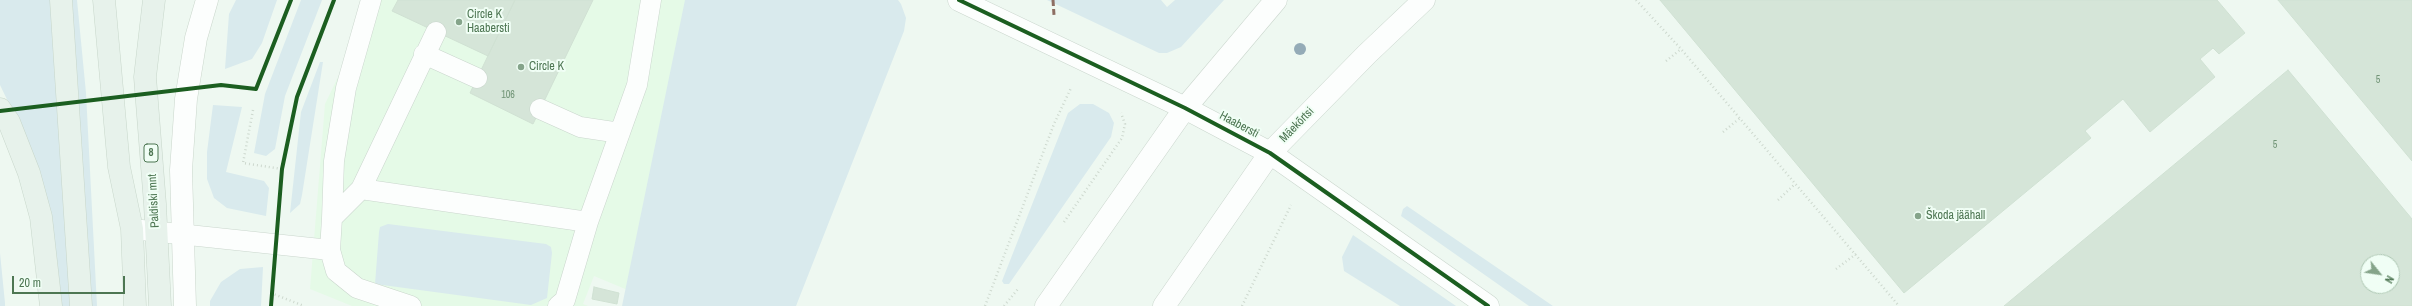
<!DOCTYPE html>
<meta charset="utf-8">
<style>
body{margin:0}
#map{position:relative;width:2412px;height:306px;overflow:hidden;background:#eef8f1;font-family:"Archivo Narrow",sans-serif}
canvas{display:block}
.north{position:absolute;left:2360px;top:254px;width:40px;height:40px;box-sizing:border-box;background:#f0fef5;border:1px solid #afc8b4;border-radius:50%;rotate:120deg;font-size:11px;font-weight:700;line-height:16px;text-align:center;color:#4d7652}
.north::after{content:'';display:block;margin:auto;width:14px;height:18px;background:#85a48a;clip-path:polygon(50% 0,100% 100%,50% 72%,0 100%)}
.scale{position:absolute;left:12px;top:276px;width:113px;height:18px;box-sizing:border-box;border:2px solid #4d7652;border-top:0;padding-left:5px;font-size:12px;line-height:14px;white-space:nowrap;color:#4d7652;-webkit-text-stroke:3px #f0fef5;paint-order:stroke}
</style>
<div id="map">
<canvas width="2412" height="306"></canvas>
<div class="north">N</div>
<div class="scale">20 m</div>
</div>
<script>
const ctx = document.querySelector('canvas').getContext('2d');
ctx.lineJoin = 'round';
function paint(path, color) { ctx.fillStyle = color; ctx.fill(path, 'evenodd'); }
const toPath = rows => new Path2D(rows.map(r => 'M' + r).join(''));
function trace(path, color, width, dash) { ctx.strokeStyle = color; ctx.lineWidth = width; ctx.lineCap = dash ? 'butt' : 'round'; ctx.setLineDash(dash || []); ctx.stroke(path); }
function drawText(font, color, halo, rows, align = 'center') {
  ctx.font = font + ' "Archivo Narrow",sans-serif'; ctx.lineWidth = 4; ctx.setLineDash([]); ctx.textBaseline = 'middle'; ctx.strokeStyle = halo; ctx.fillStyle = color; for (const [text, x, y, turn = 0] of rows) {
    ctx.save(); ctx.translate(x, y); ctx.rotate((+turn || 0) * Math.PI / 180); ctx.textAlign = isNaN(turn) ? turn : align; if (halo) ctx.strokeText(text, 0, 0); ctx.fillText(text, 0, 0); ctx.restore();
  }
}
paint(toPath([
 [375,0,690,0,630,291,594,276,583,304,588,306,352,306,310,289,325,104]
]), '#e5fae7');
paint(toPath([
 [0,0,77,0,86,93,97,306,57,306,17,120,0,85],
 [236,0,277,0,262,43,252,59,225,69,229,14],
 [301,0,322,0,285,96,275,149,266,156,254,153,265,94],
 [685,0,898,0,901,4,906,18,904,31,796,306,622,306],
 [1047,0,1161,0,1167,7,1175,0,1224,0,1181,47,1167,53,1159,53],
 [320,62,323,62,302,195,300,204,290,213,301,112],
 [1080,104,1093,104,1109,113,1114,123,1111,137,1009,284,1004,284,1002,281,1068,113],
 [213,105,242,107,226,172,264,181,269,188,266,216,227,208,214,198,207,179,207,152],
 [1407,206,1553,306,1529,306,1401,216,1403,209],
 [388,224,546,244,551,247,552,253,547,298,531,305,375,284,379,232,380,227],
 [1353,235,1456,306,1400,306,1344,271,1342,257],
 [0,253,5,303,5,306,0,306],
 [263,267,261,306,210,306,210,301,221,282,240,269]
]), '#d9eaed');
const building = toPath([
 [398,0,515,0,488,56,392,11,398,0],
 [515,0,593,0,533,124,470,93,515,0],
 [1660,0,2217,0,2245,33,2219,54,2213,48,2200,59,2215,77,2150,132,2123,99,2085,131,2091,138,1904,293,1660,0],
 [2278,0,2412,0,2412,161,2278,0],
 [2288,70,2412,219,2412,306,2004,306,2288,70],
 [2368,262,2392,262,2392,286,2368,286,2368,262],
 [594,287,619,293,617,304,592,299,594,287]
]);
paint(building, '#d5e5d8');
trace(building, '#d0e1d3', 1);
const lane = toPath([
 [424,54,477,78],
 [540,109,580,127,620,133],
 [361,189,436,32],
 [332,218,334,161,346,88,371,0],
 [132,229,330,250,332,218,361,189,588,222,637,85,651,0],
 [330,250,336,271,357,288,411,306],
 [558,306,565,300,588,222]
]);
const street = toPath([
 [959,0,1185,108,1270,153,1488,306],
 [1046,306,1185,108,1276,0],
 [1164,306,1270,153,1367,54,1424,0]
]);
const secondary = toPath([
 [185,306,181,170,186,99,196,38,207,0]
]);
const primary = toPath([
 [61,0,81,306],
 [104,0,119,167,132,229,135,306],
 [154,0,145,77,155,204,160,306],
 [0,109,9,122,29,173,41,217,51,306]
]);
trace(lane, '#cad6cd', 21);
trace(street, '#cad6cd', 23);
trace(secondary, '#c9d6cb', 23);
trace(primary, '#c7d6ca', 23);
trace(toPath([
 [1636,0,1681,49,1899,306],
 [1666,61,1681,49],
 [253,110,243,163,282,169],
 [1723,132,1740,118],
 [1778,200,1795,184],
 [1064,222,1122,138,1125,124,1121,113],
 [1836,269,1856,254],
 [271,293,304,306],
 [985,306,1054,124,1071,88],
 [1004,306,1018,289],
 [1242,306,1291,205]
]), '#cdd8ce', 2.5, [1, 3]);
trace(lane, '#fcfefd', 20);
trace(street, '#fcfefd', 22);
trace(secondary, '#fcfefd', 22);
trace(primary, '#e7f2eb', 22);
trace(toPath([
 [1053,0,1054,15]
]), '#8d6e63', 3, [6, 3]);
trace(toPath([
 [959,0,1185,108,1270,153,1488,306],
 [0,111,221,85,256,89,291,0],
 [271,306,282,169,297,97,334,0]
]), '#1b5e20', 4);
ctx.fillStyle = '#94abb7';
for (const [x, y] of [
 [1300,49]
]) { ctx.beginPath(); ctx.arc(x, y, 6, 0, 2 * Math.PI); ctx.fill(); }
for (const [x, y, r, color] of [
 [459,22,4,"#85a48a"],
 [521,67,4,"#85a48a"],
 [1918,216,4,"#85a48a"]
]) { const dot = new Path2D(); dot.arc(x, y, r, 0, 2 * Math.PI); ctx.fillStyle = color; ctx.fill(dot); trace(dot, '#f0fef5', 1.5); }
drawText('10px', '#719476', null, [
 ["5",2378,80],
 ["106",508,95],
 ["5",2275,145]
]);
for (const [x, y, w] of [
 [151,153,14]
]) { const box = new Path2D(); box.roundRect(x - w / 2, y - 9, w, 18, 3); ctx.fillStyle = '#f0fef5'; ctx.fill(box); trace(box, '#4d7652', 1); }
drawText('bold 11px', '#4d7652', null, [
 ["8",151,153]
]);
drawText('12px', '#4d7652', '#f0fef5', [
 ["Circle K",467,15],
 ["Haabersti",467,29],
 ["Circle K",529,67],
 ["Škoda jäähall",1926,216]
], 'left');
drawText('12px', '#4d7652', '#f0fef5', [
 ["Haabersti",1239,125,28],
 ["Mäekõrtsi",1297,125,-46],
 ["Paldiski mnt",154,201,-93]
]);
</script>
